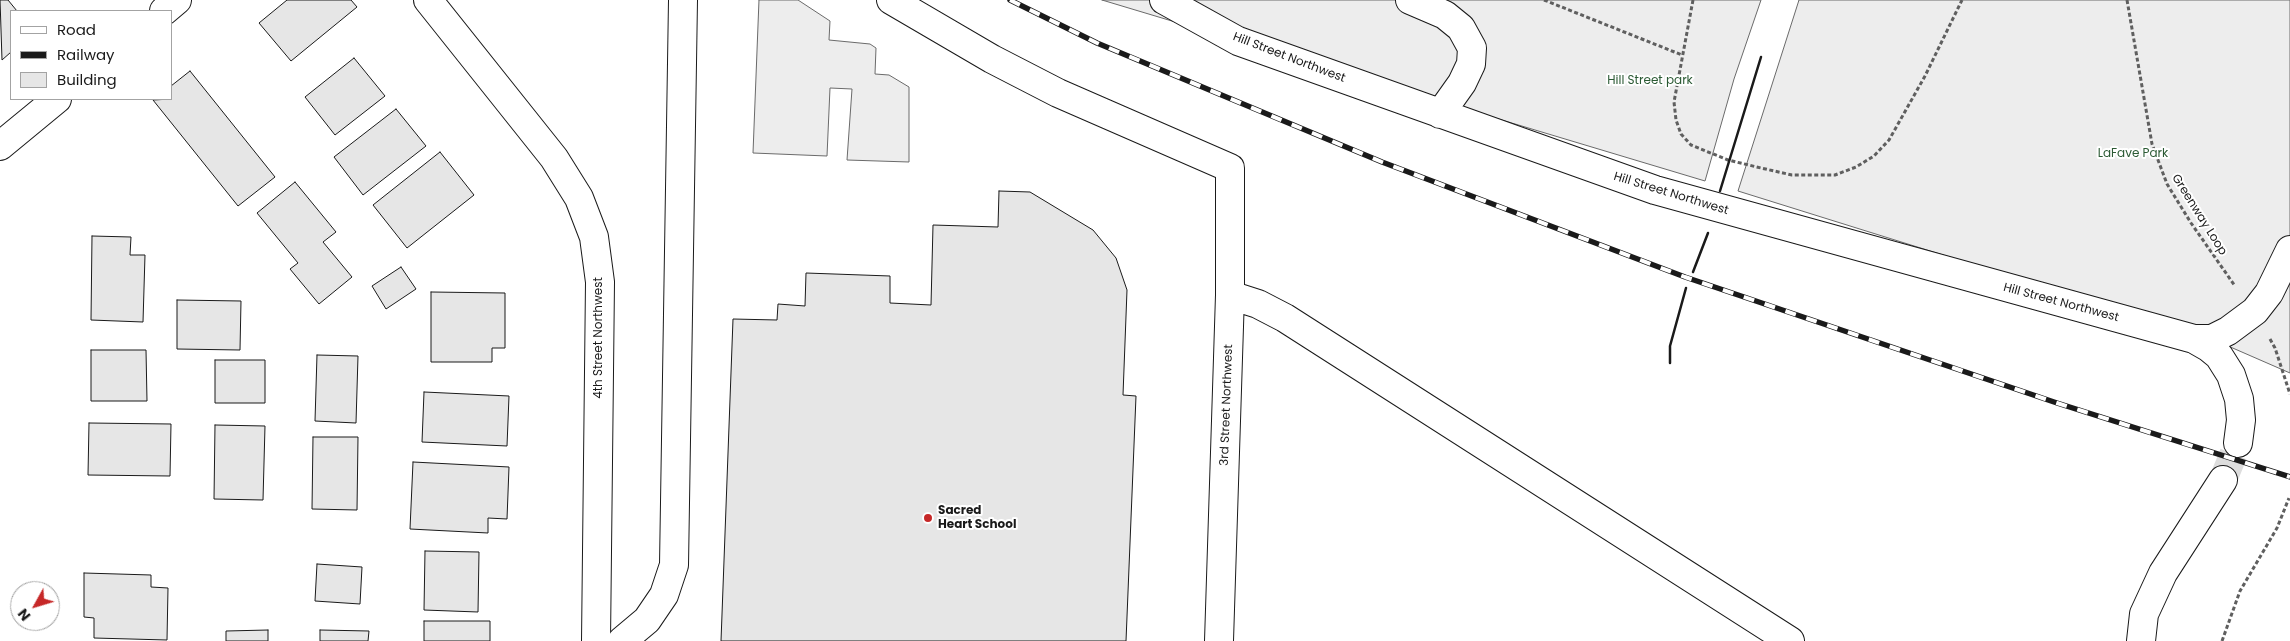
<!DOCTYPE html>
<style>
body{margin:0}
#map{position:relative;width:2290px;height:641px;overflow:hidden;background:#fff;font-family:Poppins,sans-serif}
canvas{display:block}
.legend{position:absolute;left:10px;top:10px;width:162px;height:90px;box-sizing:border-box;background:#fff;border:1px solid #a3a3a3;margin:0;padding:6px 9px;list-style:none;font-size:15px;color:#1a1a1a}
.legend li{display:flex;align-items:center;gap:10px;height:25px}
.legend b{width:25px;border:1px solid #a3a3a3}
.north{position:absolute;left:10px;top:581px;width:50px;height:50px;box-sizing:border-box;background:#fff;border:1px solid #a3a3a3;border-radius:50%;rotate:231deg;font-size:14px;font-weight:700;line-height:20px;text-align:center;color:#1a1a1a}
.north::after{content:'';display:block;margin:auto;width:18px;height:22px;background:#c62828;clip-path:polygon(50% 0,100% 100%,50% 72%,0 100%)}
</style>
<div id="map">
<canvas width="2290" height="641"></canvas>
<ul class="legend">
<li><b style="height:6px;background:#fff"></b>Road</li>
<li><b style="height:6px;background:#1a1a1a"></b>Railway</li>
<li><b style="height:14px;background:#e6e6e6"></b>Building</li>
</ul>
<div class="north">N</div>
</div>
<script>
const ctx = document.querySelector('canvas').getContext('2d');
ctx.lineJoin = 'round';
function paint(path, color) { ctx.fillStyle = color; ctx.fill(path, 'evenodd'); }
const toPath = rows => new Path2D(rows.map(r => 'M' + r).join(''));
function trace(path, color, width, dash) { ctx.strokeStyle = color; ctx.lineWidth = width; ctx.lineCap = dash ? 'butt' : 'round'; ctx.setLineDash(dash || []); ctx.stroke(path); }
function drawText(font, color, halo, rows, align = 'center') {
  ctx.font = font + ' Poppins,sans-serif'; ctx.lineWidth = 4; ctx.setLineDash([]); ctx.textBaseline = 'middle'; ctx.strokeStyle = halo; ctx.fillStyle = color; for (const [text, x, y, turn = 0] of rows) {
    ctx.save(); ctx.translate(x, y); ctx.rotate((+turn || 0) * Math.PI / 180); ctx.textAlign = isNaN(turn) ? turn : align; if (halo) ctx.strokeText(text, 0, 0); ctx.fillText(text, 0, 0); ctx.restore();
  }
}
const built = toPath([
 [759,0,798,0,830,21,829,40,870,44,876,48,875,74,889,75,909,87,909,162,847,160,852,89,830,88,827,156,753,153,759,0],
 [1102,0,1761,0,1734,79,1705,181,1102,0],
 [1799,0,2290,0,2290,373,2212,339,1738,191,1799,0]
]);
paint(built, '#ededed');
trace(built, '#6a6a6a', 1);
const building = toPath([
 [0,0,8,0,17,11,11,11,11,52,2,60,0,0],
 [287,0,351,0,357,7,291,61,259,23,287,0],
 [354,58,385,96,335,135,305,97,354,58],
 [190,71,275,177,238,206,153,100,171,99,171,86,190,71],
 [396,109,426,146,363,195,334,157,396,109],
 [440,152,474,195,407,248,373,205,440,152],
 [295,182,336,232,323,242,352,277,319,304,290,269,298,263,257,213,295,182],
 [999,191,1030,192,1093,230,1116,258,1127,290,1123,395,1136,396,1126,641,721,641,733,319,777,320,778,304,805,306,806,273,890,276,890,303,931,305,933,225,998,227,999,191],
 [92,236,131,237,130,255,145,255,143,322,91,320,92,236],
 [401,267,416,289,386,309,372,286,401,267],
 [431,292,505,293,505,348,492,348,492,362,431,362,431,292],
 [177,300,241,301,240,350,177,349,177,300],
 [91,350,146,350,147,401,91,401,91,350],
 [317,355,358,356,356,423,315,421,317,355],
 [215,360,265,360,265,403,215,403,215,360],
 [424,392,509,396,507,446,422,442,424,392],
 [89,423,171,424,170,476,88,475,89,423],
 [215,425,265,426,263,500,214,499,215,425],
 [313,437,358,437,357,510,312,509,313,437],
 [413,462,509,467,507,519,488,518,488,533,410,529,413,462],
 [425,551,479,552,478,612,424,610,425,551],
 [317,564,362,567,360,604,315,601,317,564],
 [84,573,151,575,151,587,168,588,167,640,94,638,94,618,84,617,84,573],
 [424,621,490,621,490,641,424,641,424,621],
 [268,630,268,641,226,641,226,631,268,630],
 [320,630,369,631,368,641,320,641,320,630]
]);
paint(building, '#e6e6e6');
trace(building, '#1a1a1a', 1);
trace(toPath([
 [2223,480,2238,443]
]), '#ddd', 28, [28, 14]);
const minor = toPath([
 [891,0,992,59,1058,93,1230,168,1230,295,1219,641],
 [1164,0,1238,41,1655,190,2194,339,2208,347,2219,356,2231,375,2239,399,2241,420,2238,443],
 [1410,0,1445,15,1461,28,1472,48,1471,64,1462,83,1440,114],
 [164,11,177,0],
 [0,146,57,99],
 [1230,295,1258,304,1285,318,1790,641],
 [2194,339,2212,339,2228,331,2255,311,2269,293,2290,250],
 [622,641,647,620,664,595,674,565,683,0],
 [2141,641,2144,614,2163,573,2223,480]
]);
const major = toPath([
 [428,0,554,158,579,198,594,237,600,282,596,641]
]);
trace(minor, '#1a1a1a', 30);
trace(major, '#1a1a1a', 30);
trace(toPath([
 [1544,0,1682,55],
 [1693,0,1674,102,1676,120,1681,134,1691,145,1728,160,1761,168,1792,175,1835,175,1856,167,1874,156,1889,140,1925,76,1962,0],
 [2127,0,2152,144,2167,184,2191,223,2235,286],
 [2270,339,2275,348,2290,394],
 [2222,641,2240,591,2277,528,2289,498]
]), '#5f5f5f', 3, [4, 2.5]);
trace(minor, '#fff', 28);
trace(major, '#fff', 28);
const rail = toPath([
 [1010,0,1097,43,1382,162,1685,277,2057,403,2290,477]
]);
trace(rail, '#1a1a1a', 5.5);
trace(rail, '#fff', 4, [11]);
trace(toPath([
 [1720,191,1761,57],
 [1693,272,1708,233],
 [1670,363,1670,346,1686,288]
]), '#1a1a1a', 2.5);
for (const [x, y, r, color] of [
 [928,518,5,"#c62828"]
]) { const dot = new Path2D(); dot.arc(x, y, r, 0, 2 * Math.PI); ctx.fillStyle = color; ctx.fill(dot); trace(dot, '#fff', 2); }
drawText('12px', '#1a1a1a', '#fff', [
 ["Hill Street Northwest",1289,58,21],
 ["Hill Street Northwest",1671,194,17],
 ["Greenway Loop",2199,215,58],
 ["Hill Street Northwest",2061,303,15],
 ["4th Street Northwest",599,338,-90],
 ["3rd Street Northwest",1227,405,-88]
]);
drawText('12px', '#2b5a34', '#fff', [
 ["Hill Street park",1650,81],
 ["LaFave Park",2133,154]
]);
drawText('bold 12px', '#1a1a1a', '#fff', [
 ["Sacred",938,511],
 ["Heart School",938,525]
], 'left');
</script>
